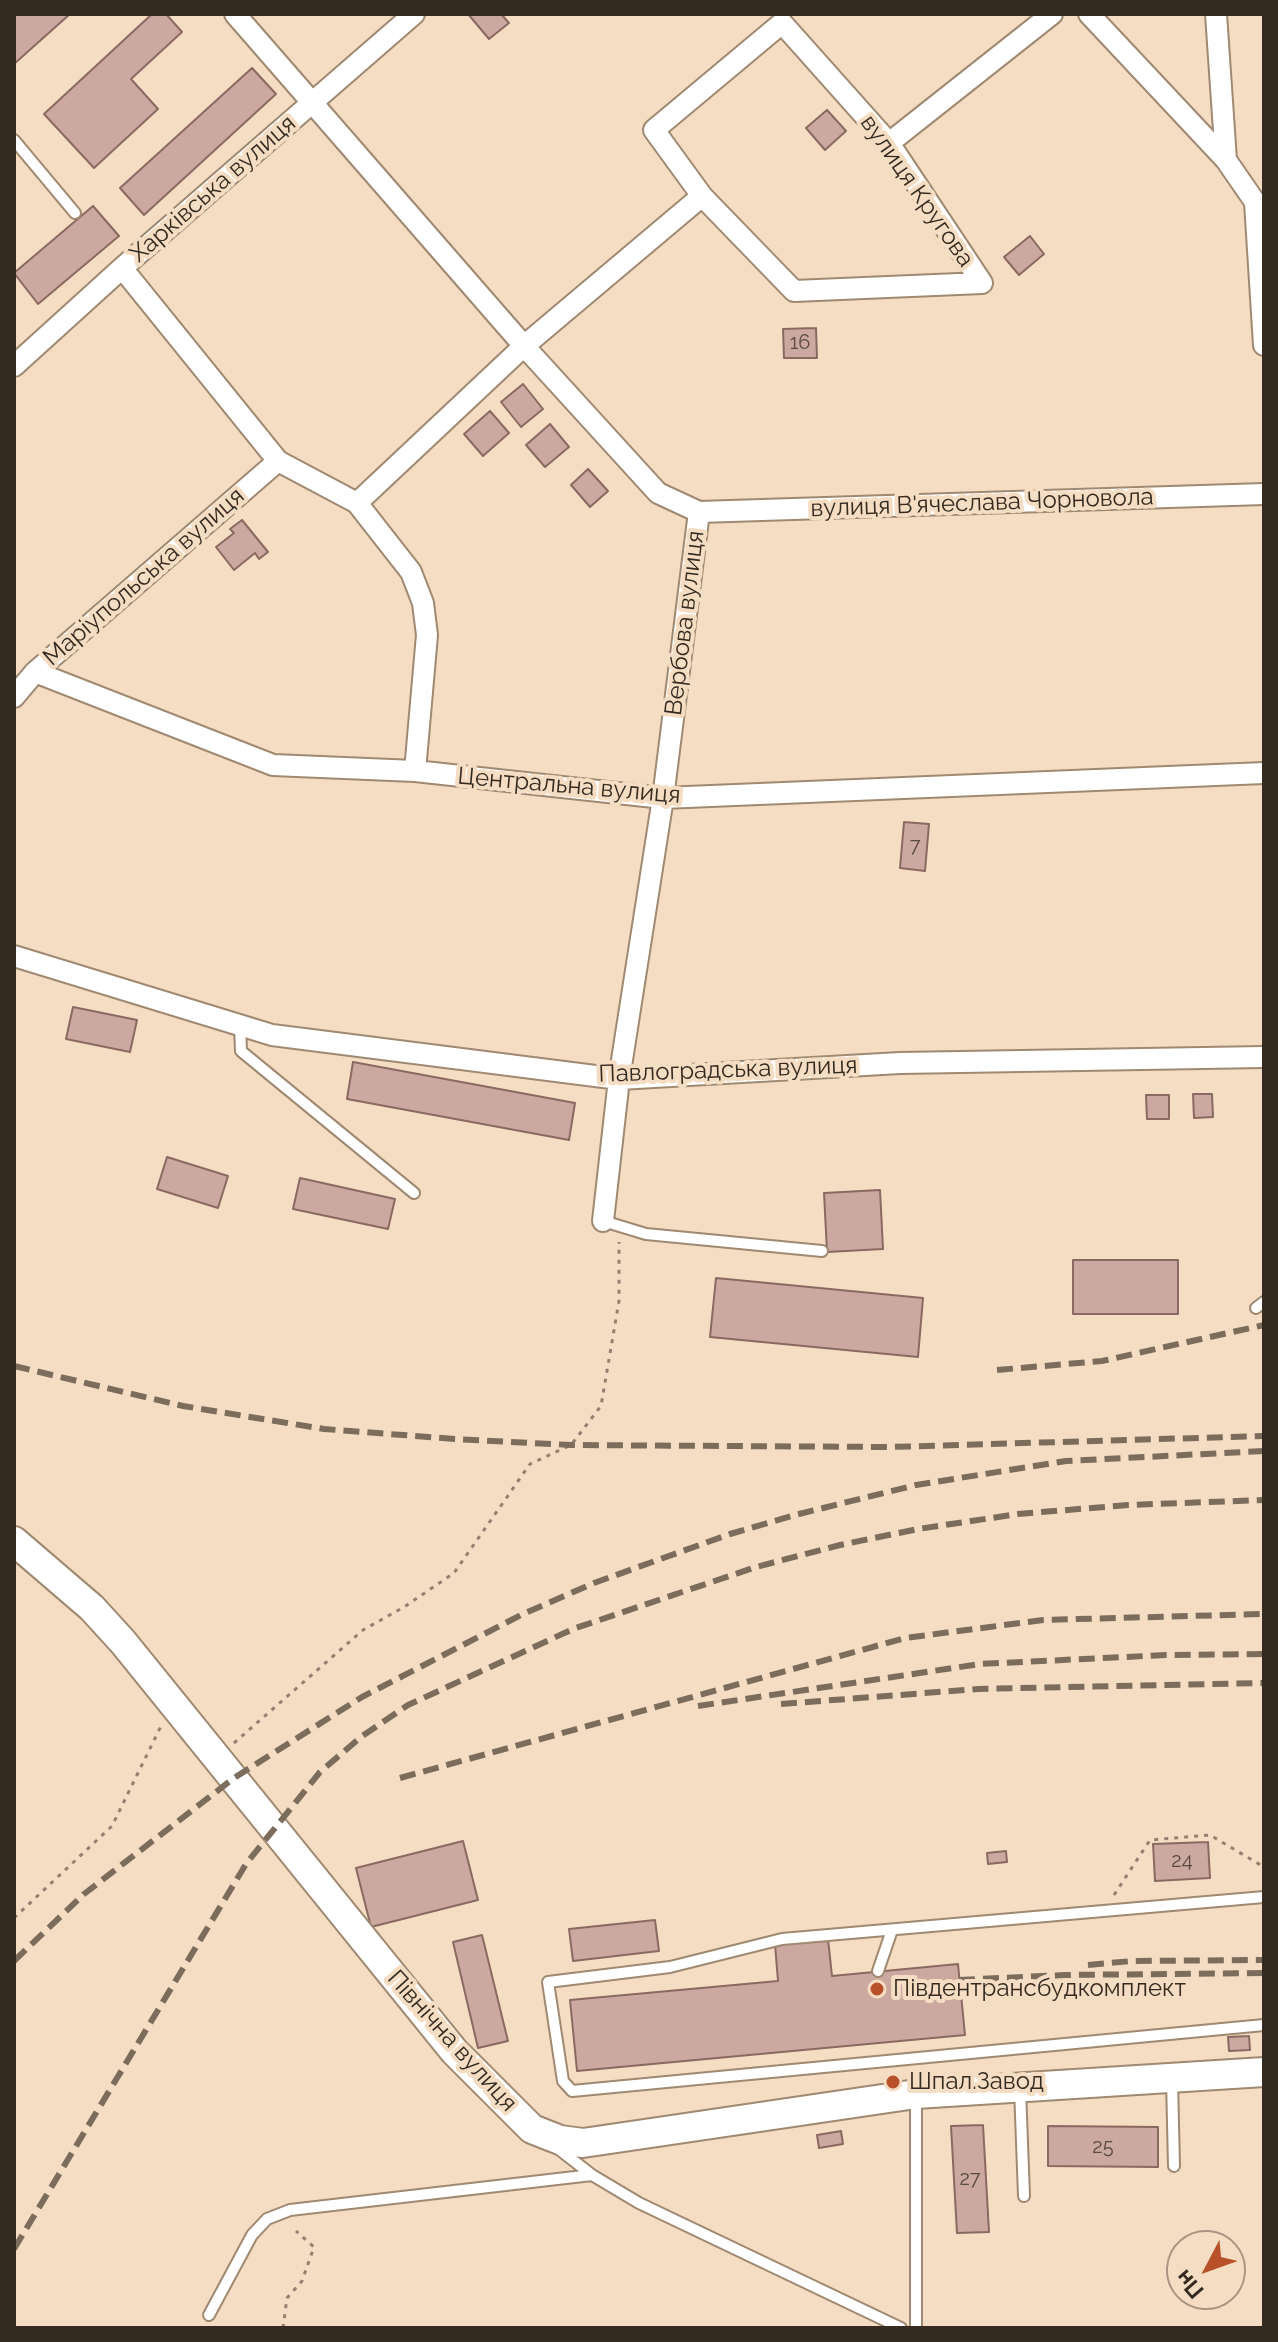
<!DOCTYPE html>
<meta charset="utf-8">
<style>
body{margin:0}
#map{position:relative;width:1278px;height:2342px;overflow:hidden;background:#f5ddc3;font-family:Raleway,sans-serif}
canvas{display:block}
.frame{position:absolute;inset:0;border:16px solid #342a20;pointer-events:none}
.north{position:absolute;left:1166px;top:2230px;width:80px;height:80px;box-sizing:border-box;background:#f5ddc3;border:2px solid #a89582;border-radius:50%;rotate:229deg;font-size:22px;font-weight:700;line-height:32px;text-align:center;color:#342a20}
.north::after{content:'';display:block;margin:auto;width:28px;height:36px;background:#b85129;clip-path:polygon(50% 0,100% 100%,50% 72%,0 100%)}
</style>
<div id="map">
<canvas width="1278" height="2342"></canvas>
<div class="frame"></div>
<div class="north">Пн</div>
</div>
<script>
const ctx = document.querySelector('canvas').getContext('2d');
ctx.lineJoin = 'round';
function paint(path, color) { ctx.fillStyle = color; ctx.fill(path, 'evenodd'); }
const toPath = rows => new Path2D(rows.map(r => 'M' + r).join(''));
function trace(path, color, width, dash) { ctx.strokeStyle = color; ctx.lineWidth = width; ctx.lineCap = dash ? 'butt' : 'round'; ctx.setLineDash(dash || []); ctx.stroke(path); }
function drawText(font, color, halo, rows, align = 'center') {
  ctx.font = font + ' Raleway,sans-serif'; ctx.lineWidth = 8; ctx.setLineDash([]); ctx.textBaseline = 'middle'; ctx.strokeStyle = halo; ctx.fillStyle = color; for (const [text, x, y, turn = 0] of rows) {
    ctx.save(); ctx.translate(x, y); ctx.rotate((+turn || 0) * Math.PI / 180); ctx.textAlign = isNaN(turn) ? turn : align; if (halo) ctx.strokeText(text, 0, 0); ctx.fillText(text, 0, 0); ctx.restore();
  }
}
const building = toPath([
 [14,14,70,14,14,64,14,14],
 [152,14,166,14,182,32,131,79,158,109,94,168,44,114,152,14],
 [468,14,501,14,509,23,489,39,468,14],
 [252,68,276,94,144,215,120,188,252,68],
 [827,110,846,131,825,150,806,128,827,110],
 [93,206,119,236,38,304,14,273,93,206],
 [1030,236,1044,254,1019,275,1004,257,1030,236],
 [816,328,817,358,784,358,783,329,816,328],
 [523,384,543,409,521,427,501,402,523,384],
 [490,411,509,433,483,456,464,434,490,411],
 [550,424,569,447,545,467,526,445,550,424],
 [588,469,608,491,590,507,571,485,588,469],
 [242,520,268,552,259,559,255,553,234,570,216,547,234,533,230,529,242,520],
 [904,822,929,824,925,871,900,868,904,822],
 [73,1007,137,1020,130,1052,66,1039,73,1007],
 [353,1062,575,1103,569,1140,347,1099,353,1062],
 [1193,1094,1212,1094,1213,1117,1194,1118,1193,1094],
 [1146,1095,1169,1095,1169,1119,1147,1119,1146,1095],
 [167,1157,228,1176,218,1208,157,1189,167,1157],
 [300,1178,395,1199,388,1229,293,1209,300,1178],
 [880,1190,883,1249,827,1252,824,1193,880,1190],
 [1073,1260,1178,1260,1178,1314,1073,1314,1073,1260],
 [716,1278,923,1298,918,1357,710,1337,716,1278],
 [463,1841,478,1900,371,1927,356,1868,463,1841],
 [1208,1842,1210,1878,1155,1881,1153,1844,1208,1842],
 [1006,1851,1007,1862,988,1864,987,1853,1006,1851],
 [655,1920,659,1951,573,1961,569,1929,655,1920],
 [482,1935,508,2041,478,2048,453,1942,482,1935],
 [828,1939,832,1976,958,1964,965,2035,577,2071,570,2000,778,1981,775,1944,828,1939],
 [1249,2036,1250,2050,1229,2051,1228,2037,1249,2036],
 [983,2125,989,2232,957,2233,951,2126,983,2125],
 [1048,2126,1158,2127,1158,2167,1048,2166,1048,2126],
 [841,2131,843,2144,819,2148,817,2135,841,2131]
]);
paint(building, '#cca9a0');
trace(building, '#8a6961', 2);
const lane = toPath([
 [14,140,75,213],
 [240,1025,241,1051,414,1193],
 [603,1221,646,1234,822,1251],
 [1256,1308,1264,1302],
 [1264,1897,782,1939,670,1967,548,1982,563,2081,572,2091,1264,2025],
 [878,1971,892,1930],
 [1172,2080,1174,2166],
 [1020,2088,1024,2196],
 [916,2098,916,2328],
 [556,2147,592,2175,639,2203,901,2328],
 [209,2315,252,2235,267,2219,290,2210,592,2175]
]);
const street = toPath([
 [235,14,524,346,658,493,699,512,663,798,619,1079,603,1221],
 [1089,14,1226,160,1255,202,1264,345],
 [1216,14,1226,160],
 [782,23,889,143,982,283,794,291,702,196,654,130,782,23],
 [889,143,1052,14],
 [122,268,278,461,357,503],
 [14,366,122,268,414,14],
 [699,512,1264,494],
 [35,672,273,765,415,771,663,798,1264,773],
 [14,697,35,672,278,461],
 [415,771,427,635,423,603,411,572,357,503,524,346,702,196],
 [14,956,272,1035,619,1079,900,1063,1264,1057]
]);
const secondary = toPath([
 [14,1541,92,1608,123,1642,454,2051,532,2129,560,2140,583,2143,916,2094,1264,2072]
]);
trace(lane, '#9f8970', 14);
trace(street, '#9f8970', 24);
trace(secondary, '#9f8970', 32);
trace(toPath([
 [234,1743,363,1630,404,1607,454,1573,530,1464,571,1445,601,1406,619,1301,619,1242],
 [1114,1895,1150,1840,1210,1835,1264,1867],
 [14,1918,112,1826,161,1726],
 [283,2328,287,2298,302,2281,314,2247,296,2231]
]), '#928170', 3, [4, 6]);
trace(lane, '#fff', 10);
trace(street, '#fff', 20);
trace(secondary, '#fff', 28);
trace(toPath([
 [14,1366,183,1406,324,1429,455,1439,571,1445,890,1447,1264,1436],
 [997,1370,1102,1361,1264,1325],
 [781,1704,978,1689,1264,1683],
 [698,1706,980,1664,1166,1655,1264,1654],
 [400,1778,905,1638,1043,1620,1264,1614],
 [14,1961,84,1894,234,1778,362,1697,523,1614,594,1583,730,1534,795,1515,916,1485,1066,1461,1264,1451],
 [1088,1965,1132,1961,1264,1960],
 [959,1980,1065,1975,1264,1973],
 [14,2249,246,1864,320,1772,361,1737,408,1705,573,1629,756,1567,840,1545,918,1529,1018,1514,1128,1505,1264,1500]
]), '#7b6c5c', 6, [16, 8]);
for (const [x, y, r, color] of [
 [877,1989,8,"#b85129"],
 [893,2082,8,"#b85129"]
]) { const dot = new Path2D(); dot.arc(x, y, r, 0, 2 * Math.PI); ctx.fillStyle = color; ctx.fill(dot); trace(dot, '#f5ddc3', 3); }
drawText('20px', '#5a4a40', null, [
 ["16",800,343],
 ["7",915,846],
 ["24",1182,1861],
 ["25",1103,2147],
 ["27",970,2179]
]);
drawText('24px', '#342a20', '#f5ddc3', [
 ["Харківська вулиця",213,189,-41],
 ["вулиця Кругова",917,191,55],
 ["вулиця В'ячеслава Чорновола",982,503,-2],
 ["Маріупольська вулиця",144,577,-41],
 ["Вербова вулиця",685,623,-83],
 ["Центральна вулиця",569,786,5],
 ["Павлоградська вулиця",728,1070,-2],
 ["Північна вулиця",452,2041,48]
]);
drawText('24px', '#342a20', '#f5ddc3', [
 ["Південтрансбудкомплект",893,1989],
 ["Шпал.Завод",909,2082]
], 'left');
</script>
